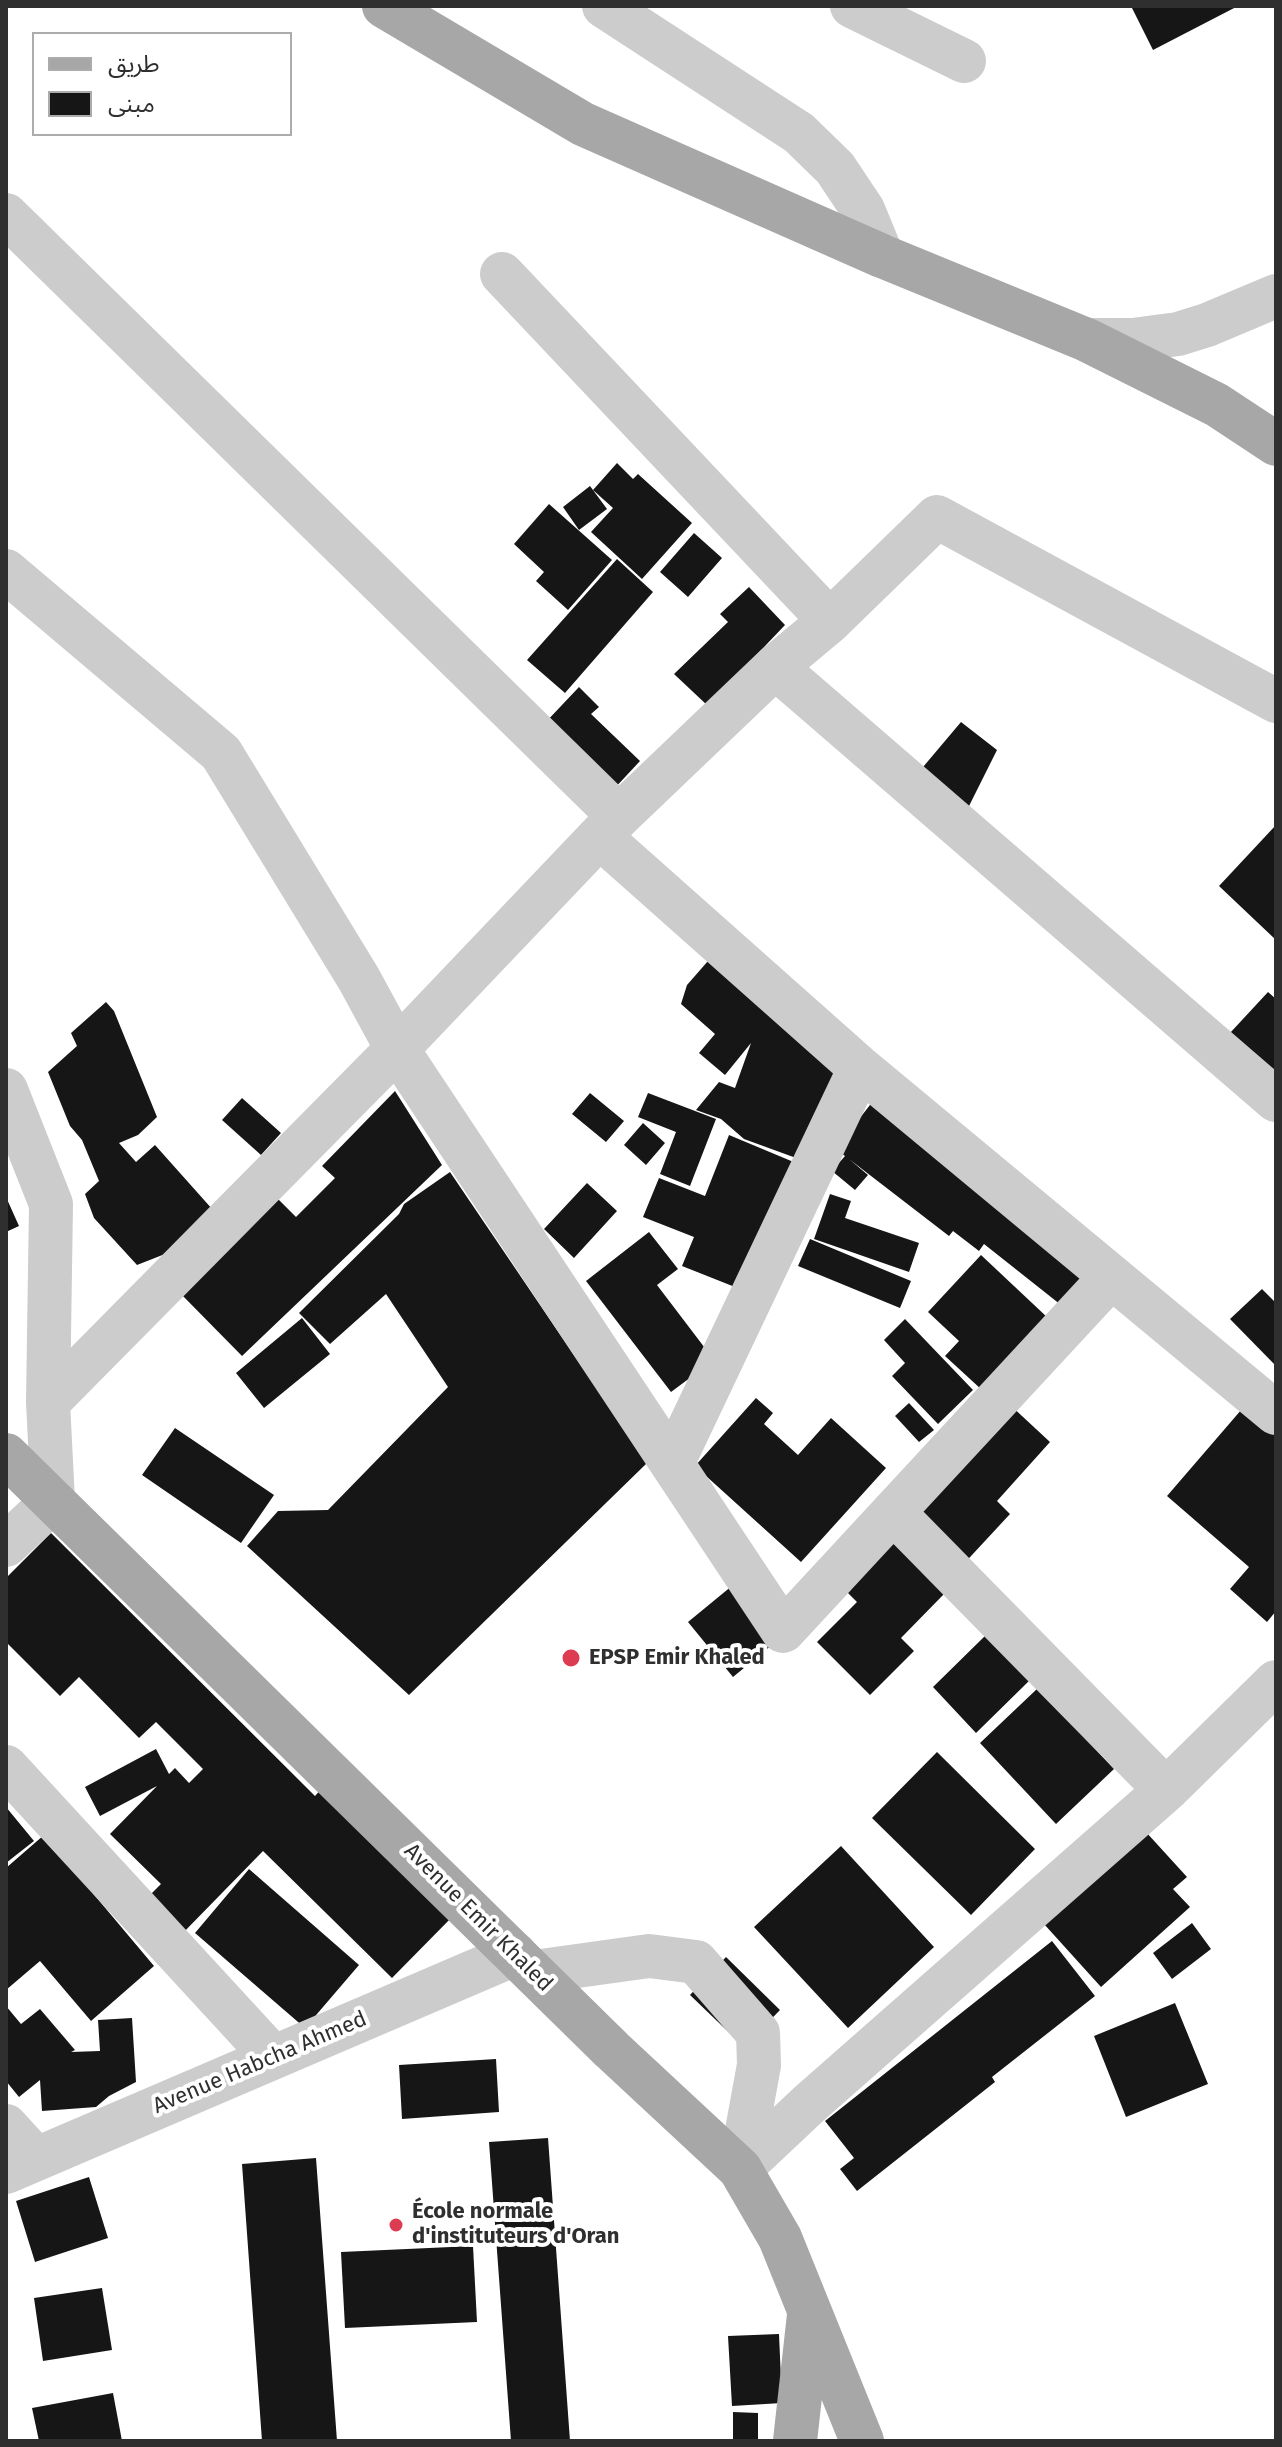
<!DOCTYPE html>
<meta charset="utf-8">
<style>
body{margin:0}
#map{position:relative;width:1282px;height:2447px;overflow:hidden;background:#fff;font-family:"Fira Sans","Noto Sans Arabic",sans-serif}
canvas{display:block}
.frame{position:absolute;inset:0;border:8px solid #2f2f2f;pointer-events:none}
.legend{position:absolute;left:32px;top:32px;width:260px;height:104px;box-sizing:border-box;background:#fff;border:2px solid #acacac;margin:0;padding:10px 14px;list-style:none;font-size:24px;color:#2f2f2f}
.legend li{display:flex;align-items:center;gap:16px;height:40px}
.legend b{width:40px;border:2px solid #acacac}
</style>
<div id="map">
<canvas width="1282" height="2447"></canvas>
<div class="frame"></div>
<ul class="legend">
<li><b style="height:10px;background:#a7a7a7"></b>طريق</li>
<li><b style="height:22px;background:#161616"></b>مبنى</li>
</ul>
</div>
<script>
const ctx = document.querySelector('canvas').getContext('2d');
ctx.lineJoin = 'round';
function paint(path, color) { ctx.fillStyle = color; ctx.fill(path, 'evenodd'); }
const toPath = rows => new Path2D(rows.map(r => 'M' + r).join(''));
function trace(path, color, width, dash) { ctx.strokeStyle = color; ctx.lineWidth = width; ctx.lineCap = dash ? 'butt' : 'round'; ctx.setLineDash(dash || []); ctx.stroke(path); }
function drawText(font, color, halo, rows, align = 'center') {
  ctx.font = font + ' "Fira Sans",sans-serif'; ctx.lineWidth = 8; ctx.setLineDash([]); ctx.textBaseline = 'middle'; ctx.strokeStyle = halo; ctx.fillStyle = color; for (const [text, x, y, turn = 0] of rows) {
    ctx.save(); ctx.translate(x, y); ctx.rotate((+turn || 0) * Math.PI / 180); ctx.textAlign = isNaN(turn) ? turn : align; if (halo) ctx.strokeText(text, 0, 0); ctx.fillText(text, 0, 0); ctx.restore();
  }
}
paint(toPath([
 [1131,6,1238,6,1153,50],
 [617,463,633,479,638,474,692,523,642,579,591,532,613,508,593,490],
 [590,486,607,509,579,530,563,507],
 [549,504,612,560,568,610,536,581,544,572,514,544],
 [694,533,722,558,688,597,660,572],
 [617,559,653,592,565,693,527,660],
 [749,587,785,625,708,706,674,674,728,622,720,614],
 [579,687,599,707,591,714,640,761,613,790,544,724],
 [961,722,997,750,957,830,907,786],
 [1276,825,1276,940,1219,886],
 [708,961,843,1064,807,1162,744,1139,721,1119,696,1110,719,1082,735,1088,751,1043,725,1075,699,1053,715,1034,681,1004,687,985],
 [1268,992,1276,999,1276,1074,1230,1033],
 [106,1002,114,1011,157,1117,138,1135,119,1143,136,1162,155,1145,213,1210,165,1254,137,1265,94,1218,85,1194,99,1181,82,1140,70,1126,48,1072,77,1046,71,1033],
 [395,1091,442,1165,242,1356,181,1294,277,1198,296,1217,335,1178,322,1166],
 [590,1093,624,1121,606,1142,572,1114],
 [648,1093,716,1119,690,1186,660,1174,676,1132,638,1117],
 [242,1098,281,1133,261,1155,222,1120],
 [873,1101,1089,1270,1061,1305,984,1244,979,1251,953,1231,949,1236,849,1159,868,1175,855,1190,832,1171,845,1156,836,1149],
 [643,1123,665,1143,646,1165,624,1145],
 [729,1135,796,1163,745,1291,682,1266,694,1237,643,1217,659,1178,705,1196],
 [450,1172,647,1463,409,1695,247,1546,278,1511,328,1510,448,1387,386,1294,330,1344,299,1313,399,1214,404,1204],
 [587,1183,617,1211,574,1258,544,1229],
 [830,1194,851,1201,845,1218,919,1243,909,1272,814,1239],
 [6,1197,19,1226,6,1232],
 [649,1232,678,1269,657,1285,714,1360,671,1392,586,1281],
 [810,1239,911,1281,900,1308,798,1266],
 [981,1255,1048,1318,982,1390,945,1356,959,1341,928,1312],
 [1262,1289,1276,1303,1276,1366,1230,1319],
 [302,1318,330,1354,264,1408,236,1373],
 [905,1319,973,1390,938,1424,892,1376,905,1363,884,1340],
 [756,1398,773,1413,764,1424,798,1455,831,1418,886,1468,801,1562,695,1466],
 [1248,1402,1276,1426,1276,1611,1267,1622,1230,1589,1249,1567,1167,1496],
 [909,1403,934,1430,919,1442,895,1416],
 [1008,1403,1050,1442,997,1501,1010,1514,959,1569,903,1517],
 [175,1428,274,1495,241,1543,142,1475],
 [51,1533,315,1796,324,1786,454,1915,392,1978,263,1851,180,1936,144,1901,161,1884,110,1834,157,1786,100,1816,85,1787,156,1749,169,1774,175,1768,189,1783,203,1769,156,1722,139,1738,79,1677,60,1696,6,1642,6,1578],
 [890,1539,944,1594,901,1638,914,1651,870,1695,817,1642,857,1602,842,1587],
 [744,1576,789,1631,733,1677,688,1622],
 [987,1634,1031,1679,976,1733,933,1687],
 [1038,1688,1114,1769,1056,1824,980,1743],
 [937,1752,1035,1849,971,1915,872,1818],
 [6,1807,34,1841,6,1863],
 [1146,1832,1187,1877,1173,1889,1190,1907,1101,1987,1044,1924],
 [44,1835,154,1966,91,2021,40,1961,6,1990,6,1868],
 [841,1846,934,1947,848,2028,754,1927],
 [249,1869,359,1965,305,2028,195,1933],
 [1192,1923,1211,1949,1172,1979,1153,1953],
 [1052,1941,1095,1996,992,2077,995,2082,857,2191,840,2169,854,2158,825,2121],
 [726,1957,780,2010,744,2047,690,1995],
 [1175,2003,1208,2084,1126,2117,1094,2036],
 [6,2006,21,2024,40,2009,75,2050,71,2052,100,2051,98,2020,132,2018,136,2082,109,2096,96,2107,42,2111,40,2080,19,2097,6,2081],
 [496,2059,499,2112,402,2119,399,2065],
 [548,2138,570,2441,511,2441,489,2142],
 [316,2158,337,2441,262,2441,242,2164],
 [89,2177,108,2238,35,2262,16,2201],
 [473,2246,477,2322,345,2328,341,2252],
 [102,2288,112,2350,43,2361,34,2298],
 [779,2334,782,2403,732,2406,728,2336],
 [113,2393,122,2441,39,2441,32,2408],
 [733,2412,758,2413,758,2441,733,2441]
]), '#161616');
trace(toPath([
 [604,6,799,133,835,168,863,210,882,256],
 [852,6,964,61],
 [6,215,619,816],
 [502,274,830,621],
 [1087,340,1133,340,1178,334,1207,325,1276,296],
 [6,571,221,753,359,979,397,1049,783,1631,1110,1278],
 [775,667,1276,1100],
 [600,837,860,1068,1276,1413],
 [6,1090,51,1204,48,1402,53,1501,6,1545],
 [48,1402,397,1049,619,816,775,667,830,621,937,517,1276,701],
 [673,1462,860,1068],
 [893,1512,1166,1790],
 [6,1767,273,2057],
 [534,1972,649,1956,696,1962,758,2033,759,2065,740,2169],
 [6,2126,36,2159],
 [740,2169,809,2104,1166,1790,1276,1682],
 [6,2172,515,1954]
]), '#ccc', 44);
trace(toPath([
 [384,6,583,124,882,256,1087,340,1217,405,1276,444],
 [6,1455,612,2050,740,2169,780,2238,862,2441],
 [795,2441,809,2315]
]), '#a7a7a7', 44);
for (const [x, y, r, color] of [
 [571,1658,10,"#dd3b52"],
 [396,2225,8,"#dd3b52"]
]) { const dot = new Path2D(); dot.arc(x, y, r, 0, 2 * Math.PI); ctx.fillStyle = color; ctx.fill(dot); trace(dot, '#fff', 3); }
drawText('bold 22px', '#2f2f2f', '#fff', [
 ["EPSP Emir Khaled",589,1658],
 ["École normale",412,2212],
 ["d'instituteurs d'Oran",412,2237]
], 'left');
drawText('22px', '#2f2f2f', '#fff', [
 ["Avenue Emir Khaled",478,1918,45],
 ["Avenue Habcha Ahmed",260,2063,-23]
]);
</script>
